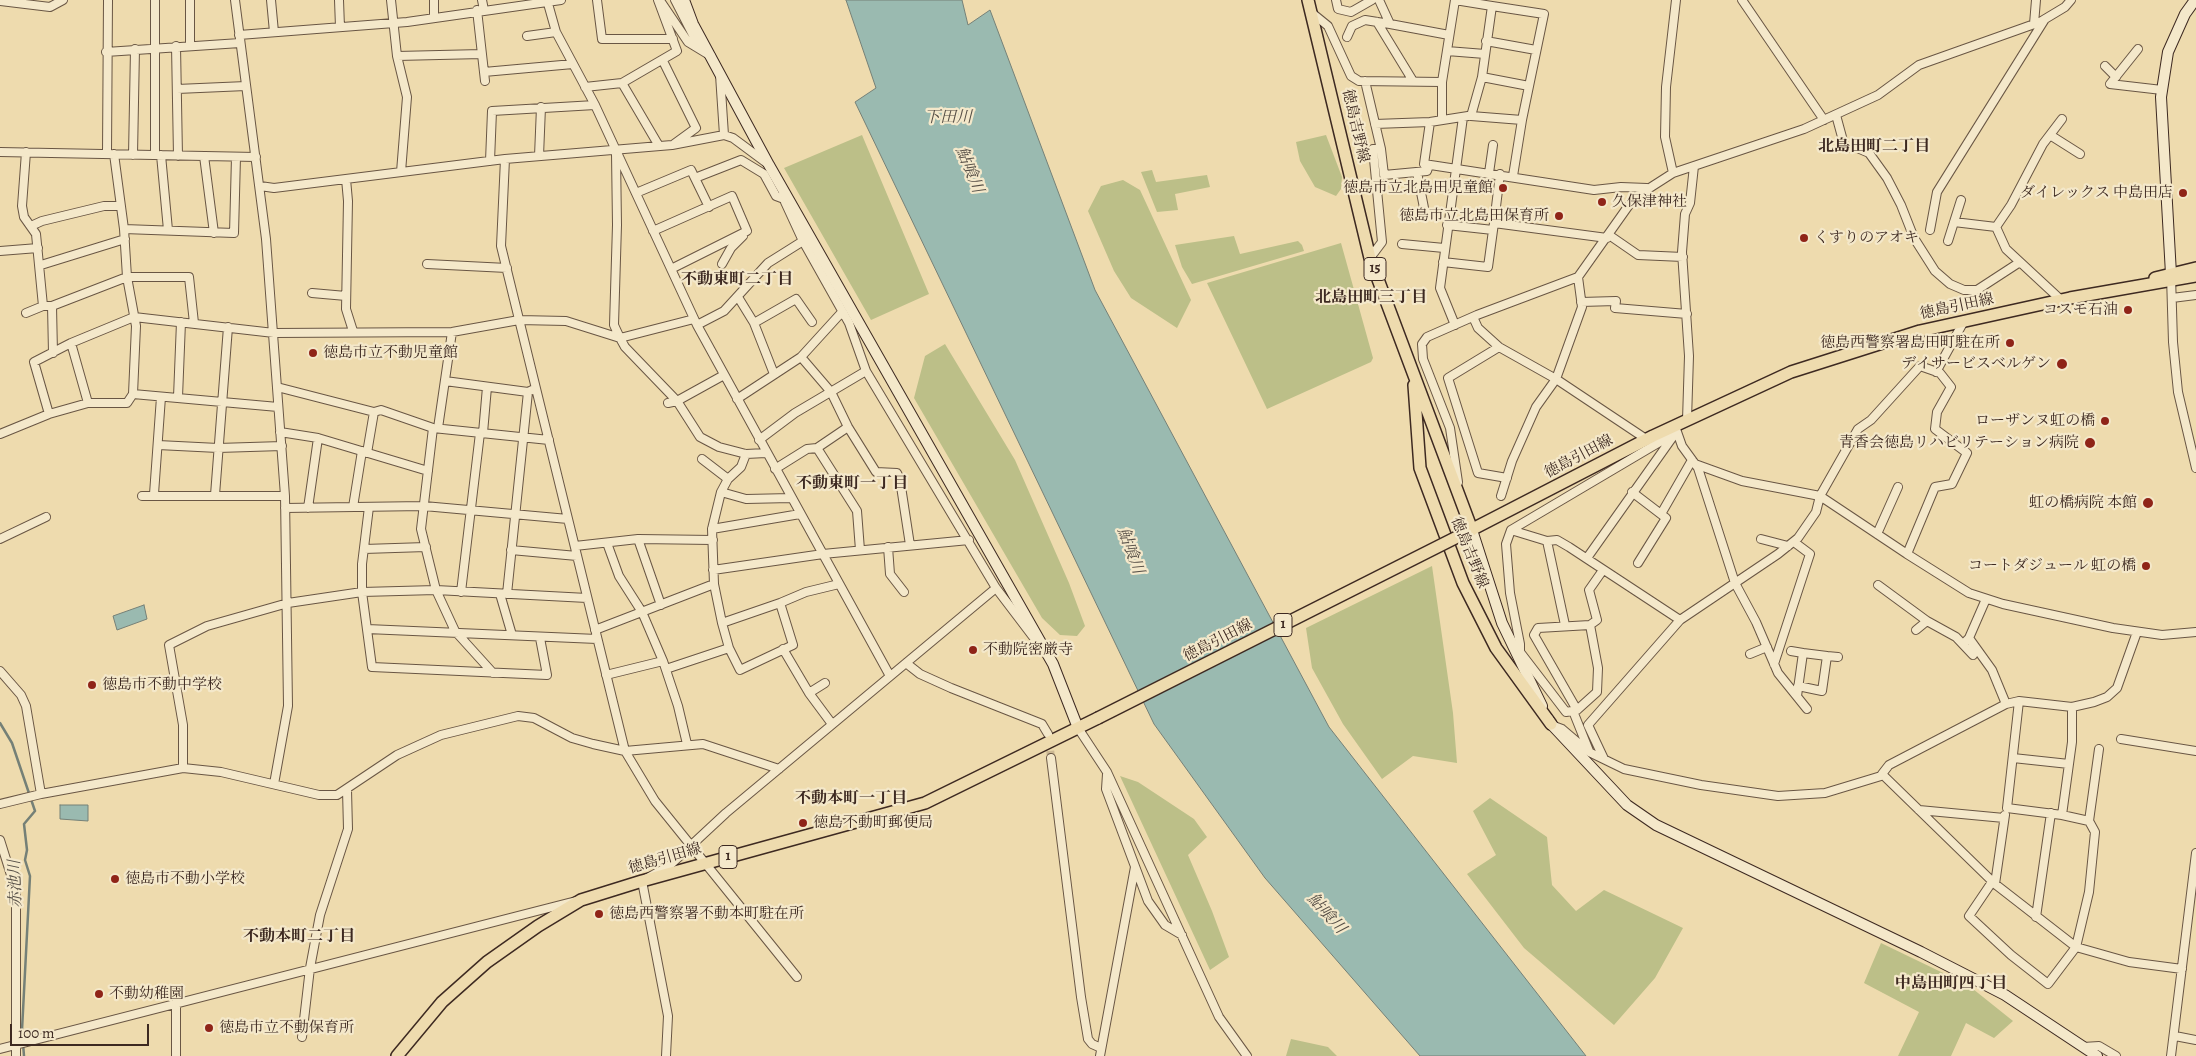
<!DOCTYPE html>
<meta charset="utf-8">
<style>
body{margin:0}
#map{position:relative;width:2196px;height:1056px;overflow:hidden;background:#eedbae;font-family:Alegreya,serif}
canvas{display:block}
.scale{position:absolute;left:10px;top:1024px;width:139px;height:22px;box-sizing:border-box;border:2px solid #3d2921;border-top:0;padding-left:6px;font-size:15px;line-height:18px;white-space:nowrap;color:#3d2921;-webkit-text-stroke:4px #f4e8ca;paint-order:stroke}
</style>
<div id="map">
<canvas width="2196" height="1056"></canvas>
<div class="scale">100 m</div>
</div>
<script>
const ctx = document.querySelector('canvas').getContext('2d');
ctx.lineJoin = 'round';
function paint(path, color) { ctx.fillStyle = color; ctx.fill(path, 'evenodd'); }
const toPath = rows => new Path2D(rows.map(r => 'M' + r).join(''));
function trace(path, color, width, dash) { ctx.strokeStyle = color; ctx.lineWidth = width; ctx.lineCap = dash ? 'butt' : 'round'; ctx.setLineDash(dash || []); ctx.stroke(path); }
function drawText(font, color, halo, rows, align = 'center') {
  ctx.font = font + ' Alegreya,"Noto Serif JP",serif'; ctx.lineWidth = 4.5; ctx.setLineDash([]); ctx.textBaseline = 'middle'; ctx.strokeStyle = halo; ctx.fillStyle = color; for (const [text, x, y, turn = 0] of rows) {
    ctx.save(); ctx.translate(x, y); ctx.rotate((+turn || 0) * Math.PI / 180); ctx.textAlign = isNaN(turn) ? turn : align; if (halo) ctx.strokeText(text, 0, 0); ctx.fillText(text, 0, 0); ctx.restore();
  }
}
paint(toPath([
 [862,135,929,294,871,320,784,168],
 [1326,135,1342,177,1341,189,1336,196,1315,187,1300,161,1296,142],
 [1152,170,1156,182,1207,175,1210,187,1175,194,1178,210,1157,212,1141,172],
 [1123,180,1140,190,1191,300,1177,328,1131,298,1114,271,1088,211,1101,186],
 [1234,236,1240,254,1298,241,1302,245,1304,251,1192,284,1182,267,1175,245],
 [1341,243,1373,358,1371,362,1267,409,1207,283],
 [945,344,1015,460,1069,583,1085,626,1077,636,1060,635,1042,618,914,398,925,356],
 [1432,566,1453,713,1457,763,1413,756,1382,779,1343,724,1312,668,1306,628],
 [1120,776,1138,782,1194,819,1207,837,1188,855,1212,911,1229,957,1210,970],
 [1490,798,1547,837,1552,885,1576,911,1604,890,1683,928,1655,978,1614,1025,1524,948,1467,874,1496,855,1473,811],
 [1881,943,1968,985,2013,1021,1994,1038,1966,1023,1951,1056,1898,1056,1919,1012,1864,983],
 [1291,1039,1328,1047,1337,1056,1286,1056]
]), '#bcbf88');
const water = toPath([
 [846,0,962,0,968,25,990,10,1095,290,1329,727,1586,1056,1420,1056,1265,878,1154,724,855,102,876,88,846,0],
 [144,605,147,619,117,630,113,616,144,605],
 [60,805,88,805,88,821,60,819,60,805]
]);
paint(water, '#9abab0');
trace(water, '#758077', 1);
trace(toPath([
 [0,723,12,743,35,811,24,824,27,850,25,860,30,876,22,1030,24,1056]
]), '#758077', 2.5);
trace(toPath([
 [1049,739,1051,758]
]), '#cbb792', 8, [8, 4]);
const street = toPath([
 [155,0,155,155],
 [235,0,266,239,285,496,288,706,274,784],
 [271,0,274,32],
 [339,0,340,27],
 [391,0,397,56,407,97,401,172],
 [482,0,484,10],
 [547,0,556,32,595,105,697,325,890,676],
 [597,0,602,39,673,39],
 [675,0,696,41,704,49],
 [1336,0,1338,9,1351,12,1372,0],
 [1455,0,1492,6,1544,14,1522,120,1471,116,1482,77,1492,6],
 [1742,0,1824,120],
 [0,1,50,7,63,0],
 [661,2,688,42,711,56],
 [477,10,485,81],
 [1312,13,1328,26,1351,76,1359,81,1442,82,1455,0],
 [434,17,434,0],
 [1377,22,1413,81],
 [1390,24,1449,35],
 [2034,24,2036,0],
 [239,35,407,22,561,0],
 [527,36,556,32],
 [1347,37,1352,26,1365,20,1390,24,1379,0],
 [1486,41,1536,50],
 [190,45,190,0],
 [176,46,178,156],
 [2138,49,2110,84,2162,90],
 [1447,51,1485,54],
 [106,52,240,43],
 [397,56,482,54],
 [663,61,696,128,674,144],
 [2105,66,2116,77],
 [484,72,573,64],
 [720,75,724,135],
 [1482,77,1529,86],
 [1365,81,1381,149,1373,149,1382,242,1370,258],
 [622,83,659,146],
 [585,87,622,83,677,51,658,0],
 [177,89,246,86],
 [1836,115,1845,148,1855,147,1869,153,1887,178,1901,205,1914,238,1935,271,1950,284,1964,290,1977,290,2020,262],
 [1442,119,1442,82],
 [1430,122,1424,164,1594,190,1621,187,1647,188],
 [1375,124,1430,122,1468,116],
 [2050,135,2080,154],
 [1381,149,1384,175,1427,171,1429,165],
 [0,152,256,157],
 [26,152,22,206,24,217,36,234,43,306],
 [107,154,108,0],
 [616,154,617,225,614,325,620,338,625,347,677,401,700,437,719,447,746,454,766,453],
 [133,155,135,49],
 [161,155,168,230],
 [204,156,214,233],
 [539,156,541,107],
 [505,159,501,246,625,751,655,801,797,977],
 [490,161,492,111,595,105],
 [1417,172,1425,213],
 [1489,173,1493,145],
 [1673,173,1665,137,1666,87,1676,0],
 [1513,176,1522,120],
 [695,178,741,160,764,174,776,196,784,199],
 [346,179,348,201,346,309,353,331],
 [260,186,274,188,505,159,672,145,724,135,733,138,768,164],
 [636,193,691,170,709,207],
 [785,202,803,241,849,323,866,371,996,588,1034,638],
 [1954,222,1996,227],
 [1494,223,1500,174],
 [1447,225,1493,230],
 [31,226,42,221,104,206,120,206],
 [124,229,234,233,236,157],
 [1930,230,1937,192,2045,19],
 [653,231,732,196,747,231,671,269],
 [1609,235,1638,255,1683,257],
 [1948,241,1961,200],
 [1402,244,1444,248],
 [0,251,38,248],
 [1443,262,1488,267,1494,223,1607,238],
 [427,264,507,268],
 [722,264,731,248,743,236],
 [41,265,125,239],
 [2171,276,2173,342,2178,392,2196,468],
 [312,293,346,296],
 [738,297,754,323,774,374],
 [2172,298,2196,295],
 [2061,300,2006,249,1996,227,2011,205,2043,144,2062,119],
 [1581,302,1616,301,1615,308,1687,314],
 [52,306,53,353],
 [26,313,43,306,52,306,127,277,189,277,194,323],
 [1473,317,1478,328,1499,347,1556,379,1646,439],
 [754,323,796,299,812,322],
 [697,325,724,311,768,263,803,241],
 [1455,325,1440,288,1463,117],
 [71,343,88,403],
 [1499,347,1448,378,1478,473,1507,478],
 [801,357,831,392,848,427,876,472,897,473,900,480,910,545],
 [1936,372,1964,321],
 [445,381,528,392,532,390],
 [277,387,374,412,381,410,433,428,549,440],
 [133,394,278,407],
 [178,397,181,322],
 [737,399,801,357,842,312],
 [668,403,677,401,724,375],
 [49,414,34,362,71,343,134,317,274,333,452,332,519,320,566,321,620,338,694,319],
 [1687,420,1689,356,1682,252,1685,214,1690,203,1694,166],
 [433,428,421,529,436,590,455,631,493,673],
 [438,428,452,332],
 [1676,429,1682,446,1698,468,1735,583,1756,622,1778,673,1807,709],
 [280,432,318,438,428,471],
 [483,433,487,387],
 [0,434,49,414,88,403,127,403,133,394,136,326,127,277,124,229,114,154],
 [759,440,795,413,866,371],
 [158,445,218,448,282,446],
 [817,448,857,511,860,550],
 [367,453,374,412],
 [746,454,741,467,728,479,721,492,712,529,714,584,722,623,729,648,740,670,793,645,780,603],
 [702,459,728,479],
 [775,469,807,449,817,448,848,427],
 [1458,482,1450,428,1423,359,1422,344,1427,337,1477,315,1578,277,1634,198,1673,173,1804,129,1878,95,1919,65,2040,22,2065,7,2071,0],
 [721,492,746,499,791,498],
 [1632,492,1666,518,1638,563],
 [154,494,161,397],
 [215,495,228,327],
 [142,496,285,496],
 [1501,496,1512,461,1536,407,1556,379,1582,307,1578,277],
 [353,507,362,451],
 [369,507,362,564,362,592,372,667,547,675,540,638],
 [285,508,424,506,568,519],
 [308,508,318,438],
 [1661,514,1692,460],
 [712,529,800,514],
 [1511,530,1547,541,1557,540,1569,547,1680,620],
 [1877,534,1898,487],
 [0,539,46,517],
 [638,539,661,605],
 [1761,539,1788,546],
 [1547,541,1565,625],
 [607,543,619,576,642,612,663,661,678,706,687,744],
 [575,546,638,539,713,540],
 [888,547,890,574,904,592],
 [364,549,426,547],
 [511,550,577,556],
 [1907,554,1969,593,2003,604,2113,628,2162,635,2196,632],
 [1587,558,1672,438],
 [713,570,823,554,969,540],
 [1878,585,1927,621,1956,637,1973,655],
 [461,592,480,433],
 [500,594,512,635],
 [507,594,528,392],
 [722,623,780,603,806,592,839,584],
 [367,629,597,639],
 [595,630,714,584],
 [1916,630,1927,621],
 [1969,638,1992,670,2006,704,1889,765,1882,774,1995,884,2076,947,2129,962,2182,969],
 [1966,641,1969,638,1986,599],
 [783,649,809,693,832,724],
 [1791,651,1803,653],
 [1520,652,1566,712,1577,710,1534,635,1538,628,1590,625,1597,620,1589,590,1603,570],
 [1750,654,1767,647],
 [1827,656,1838,657],
 [1520,658,1520,644,1510,593,1506,544,1511,530,1675,433],
 [906,663,920,674,951,688,1042,724,1048,734],
 [1774,664,1810,554,1794,542],
 [666,669,729,648],
 [0,671,21,695,26,706,41,794],
 [606,675,663,661],
 [809,693,825,683],
 [1797,696,1803,653,1827,656,1822,691,1798,686],
 [2019,701,2007,808,2062,815,2089,821],
 [2006,704,2019,701,2072,707,2094,702,2107,697,2117,688,2137,632],
 [1577,710,1597,692,1598,668,1590,625],
 [1573,711,1589,751],
 [1554,726,1562,729,1589,752,1624,769,1701,785,1778,796,1825,793,1881,776],
 [1078,728,1107,772,1219,1017,1247,1056],
 [2121,739,2196,751],
 [1051,758,1081,997,1088,1039,1092,1044,1101,1048],
 [2013,758,2069,764],
 [1604,759,1588,725,1680,620,1778,554,1798,538,1816,512,1820,496,1907,554,1935,487,1952,484,1967,453,1935,429,1937,412,1951,387,1940,373,1920,366,1871,420,1858,429,1820,496,1742,481,1695,464],
 [183,768,183,725,169,645,207,626,288,603,362,592,436,590,587,598],
 [1107,774,1106,789,1148,901,1165,925,1182,935],
 [0,804,41,794,183,768,221,772,319,795,337,795,397,755,441,735,518,716,534,718,572,738,593,744,625,751,703,744,779,769],
 [1919,810,2004,818],
 [2062,815,2072,742,2072,707],
 [0,840,16,891,16,1056],
 [1992,882,1969,916,2011,955,2048,984,2076,947,2089,892,2095,832,2089,821,2099,749],
 [1995,884,2005,815],
 [2036,917,2051,813],
 [176,1003,176,1056],
 [2175,1036,2196,1040],
 [302,1037,310,968,320,915,348,829,347,790],
 [2083,1047,2099,1046,2116,1056],
 [0,1049,576,901],
 [666,1056,668,1016,642,881,669,866,726,813,996,588],
 [1100,1056,1135,867],
 [2171,1056,2196,853]
]);
const secondary = toPath([
 [684,0,693,24,769,165,1053,664,1078,728],
 [2171,274,2161,97,2168,52,2185,14,2195,0],
 [1472,530,1502,623,1542,706],
 [1548,719,1551,724,1627,805,1656,825,1921,952,2005,995,2097,1056]
]);
const primary = toPath([
 [1308,0,1370,258,1472,530],
 [2155,278,2196,268],
 [1414,385,1420,468,1463,583,1496,648,1551,724],
 [1467,532,1653,436,1791,372,1920,331,2070,298,2196,276],
 [397,1056,442,1002,487,962,538,926,581,900,642,881,925,803,1098,718]
]);
trace(street, '#695644', 10);
trace(secondary, '#3d2921', 12);
trace(primary, '#3d2921', 14);
trace(street, '#f4e8ca', 8);
trace(secondary, '#f4e8ca', 10);
trace(primary, '#eedbae', 11);
const primaryBridge = toPath([
 [1098,718,1467,532]
]);
trace(primaryBridge, '#3d2921', 14, []);
trace(primaryBridge, '#eedbae', 11);
for (const [x, y, r, color] of [
 [1503,188,5,"#8f2418"],
 [2183,193,5,"#8f2418"],
 [1602,202,5,"#8f2418"],
 [1559,216,5,"#8f2418"],
 [1804,238,5,"#8f2418"],
 [2128,310,5,"#8f2418"],
 [2010,343,5,"#8f2418"],
 [313,353,5,"#8f2418"],
 [2062,364,6,"#8f2418"],
 [2105,421,5,"#8f2418"],
 [2090,443,6,"#8f2418"],
 [2148,503,6,"#8f2418"],
 [2146,566,5,"#8f2418"],
 [973,650,5,"#8f2418"],
 [92,685,5,"#8f2418"],
 [803,823,5,"#8f2418"],
 [115,879,5,"#8f2418"],
 [599,914,5,"#8f2418"],
 [99,994,5,"#8f2418"],
 [209,1028,5,"#8f2418"]
]) { const dot = new Path2D(); dot.arc(x, y, r, 0, 2 * Math.PI); ctx.fillStyle = color; ctx.fill(dot); trace(dot, '#f4e8ca', 2); }
for (const [x, y, w] of [
 [1375,269,22],
 [1283,625,18],
 [728,857,18]
]) { const box = new Path2D(); box.roundRect(x - w / 2, y - 11.5, w, 23, 4); ctx.fillStyle = '#f4e8ca'; ctx.fill(box); trace(box, '#3d2921', 1); }
drawText('bold 14px', '#3d2921', null, [
 ["15",1375,269],
 ["1",1283,625],
 ["1",728,857]
]);
drawText('15px', '#3d2921', '#f4e8ca', [
 ["徳島吉野線",1355,126,77],
 ["徳島引田線",1957,307,-12],
 ["徳島引田線",1579,457,-28],
 ["徳島吉野線",1469,553,68],
 ["徳島引田線",1218,641,-27],
 ["徳島引田線",665,859,-16]
]);
drawText('15px', '#3d2921', '#f4e8ca', [
 ["徳島市立北島田児童館",1493,188],
 ["ダイレックス 中島田店",2173,193],
 ["久保津神社",1612,202,"left"],
 ["徳島市立北島田保育所",1549,216],
 ["くすりのアオキ",1814,238,"left"],
 ["コスモ石油",2118,310],
 ["徳島西警察署島田町駐在所",2000,343],
 ["徳島市立不動児童館",323,353,"left"],
 ["デイサービスベルゲン",2051,364],
 ["ローザンヌ虹の橋",2095,421],
 ["青香会徳島リハビリテーション病院",2079,443],
 ["虹の橋病院 本館",2137,503],
 ["コートダジュール 虹の橋",2136,566],
 ["不動院密厳寺",983,650,"left"],
 ["徳島市不動中学校",102,685,"left"],
 ["徳島不動町郵便局",813,823,"left"],
 ["徳島市不動小学校",125,879,"left"],
 ["徳島西警察署不動本町駐在所",609,914,"left"],
 ["不動幼稚園",109,994,"left"],
 ["徳島市立不動保育所",219,1028,"left"]
], 'right');
drawText('italic 16px', '#544d45', '#f4e8ca', [
 ["下田川",948,118],
 ["鮎喰川",969,170,68],
 ["鮎喰川",1130,551,70],
 ["赤池川",16,884,-92],
 ["鮎喰川",1326,914,48]
]);
drawText('bold 16px', '#3d2921', '#f4e8ca', [
 ["北島田町二丁目",1874,147],
 ["不動東町二丁目",737,280],
 ["北島田町三丁目",1371,298],
 ["不動東町一丁目",852,484],
 ["不動本町一丁目",851,799],
 ["不動本町二丁目",299,937],
 ["中島田町四丁目",1951,984]
]);
</script>
